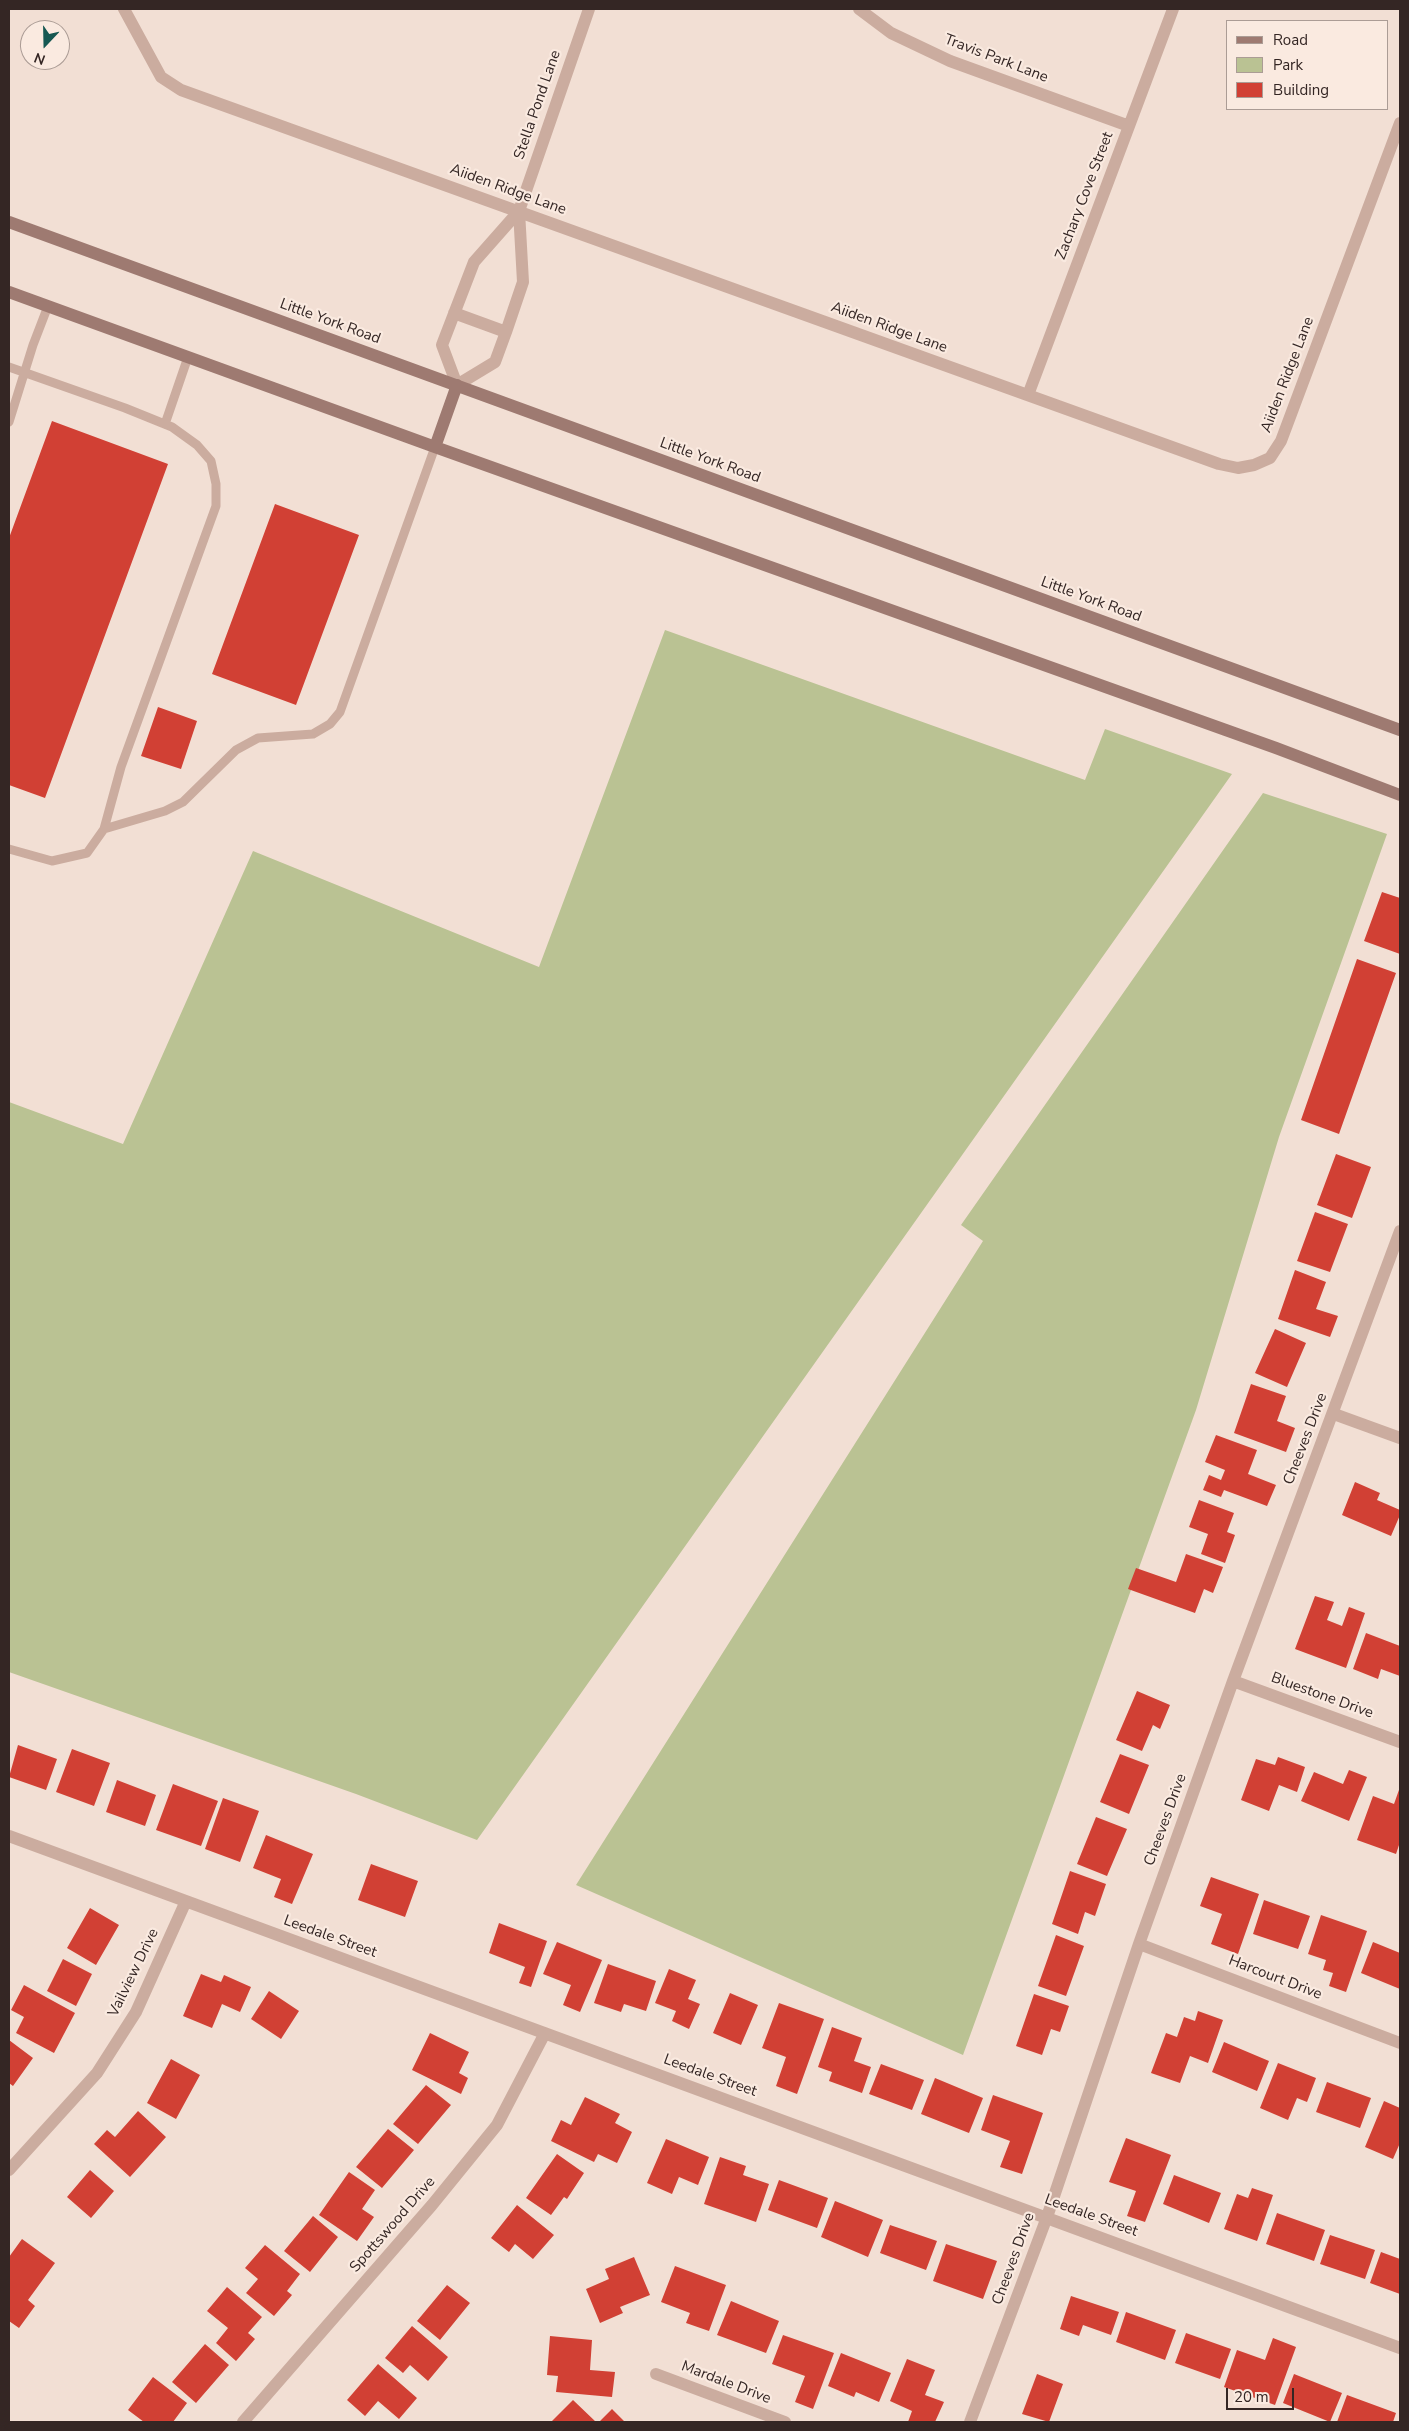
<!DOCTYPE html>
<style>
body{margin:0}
#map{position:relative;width:1409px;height:2431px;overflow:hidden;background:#f2dfd4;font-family:"Nunito Sans",sans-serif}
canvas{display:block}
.frame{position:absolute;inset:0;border:10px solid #342624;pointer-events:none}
.legend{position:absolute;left:1226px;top:20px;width:162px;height:90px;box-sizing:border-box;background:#faeae0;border:1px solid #ab9c95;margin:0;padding:6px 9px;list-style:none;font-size:15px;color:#342624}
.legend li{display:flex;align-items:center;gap:10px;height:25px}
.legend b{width:25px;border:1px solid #ab9c95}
.north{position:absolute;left:20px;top:20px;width:50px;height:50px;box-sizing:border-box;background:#faeae0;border:1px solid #ab9c95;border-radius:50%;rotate:201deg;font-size:14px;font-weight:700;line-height:20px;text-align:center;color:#342624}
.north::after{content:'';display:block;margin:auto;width:18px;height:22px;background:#165852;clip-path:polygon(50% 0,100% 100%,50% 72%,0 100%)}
.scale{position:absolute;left:1226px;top:2388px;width:68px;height:22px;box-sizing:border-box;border:2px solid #342624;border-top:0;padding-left:6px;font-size:15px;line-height:18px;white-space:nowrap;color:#342624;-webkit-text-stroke:4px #faeae0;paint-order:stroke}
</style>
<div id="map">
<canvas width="1409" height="2431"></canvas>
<div class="frame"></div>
<ul class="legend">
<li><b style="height:6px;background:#9e7a71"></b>Road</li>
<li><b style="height:14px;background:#bac293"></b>Park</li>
<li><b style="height:14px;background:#d14034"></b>Building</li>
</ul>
<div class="north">N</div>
<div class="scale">20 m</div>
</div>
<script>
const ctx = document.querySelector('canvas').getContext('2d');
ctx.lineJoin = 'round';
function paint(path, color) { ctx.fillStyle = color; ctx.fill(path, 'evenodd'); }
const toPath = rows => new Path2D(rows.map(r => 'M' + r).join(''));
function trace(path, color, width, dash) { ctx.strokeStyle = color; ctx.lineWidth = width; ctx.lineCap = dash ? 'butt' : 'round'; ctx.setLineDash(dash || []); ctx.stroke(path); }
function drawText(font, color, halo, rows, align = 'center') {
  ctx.font = font + ' "Nunito Sans",sans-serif'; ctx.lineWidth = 4.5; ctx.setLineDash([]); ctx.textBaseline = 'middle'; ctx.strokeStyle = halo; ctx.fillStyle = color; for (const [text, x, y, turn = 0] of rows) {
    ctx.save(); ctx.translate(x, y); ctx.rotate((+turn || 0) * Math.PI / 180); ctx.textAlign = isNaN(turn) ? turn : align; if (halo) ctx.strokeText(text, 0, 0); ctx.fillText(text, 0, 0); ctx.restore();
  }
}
paint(toPath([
 [665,630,1085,780,1105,729,1232,774,477,1840,356,1794,9,1672,9,1102,123,1144,253,851,539,967],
 [1263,793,1387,834,1279,1137,1196,1410,963,2055,576,1885,983,1241,961,1225]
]), '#bac293');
paint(toPath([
 [52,421,168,464,45,798,9,785,9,538],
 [275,504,359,535,296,705,212,674],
 [158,707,197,721,181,769,141,756],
 [1382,892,1400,898,1400,954,1364,941],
 [1357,959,1396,973,1339,1134,1301,1120],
 [1336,1154,1371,1167,1352,1218,1317,1205],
 [1315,1212,1348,1224,1330,1272,1297,1261],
 [1295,1270,1326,1282,1316,1309,1338,1316,1330,1337,1278,1319],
 [1275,1329,1306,1343,1287,1387,1255,1373],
 [1251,1384,1286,1396,1277,1421,1295,1428,1286,1452,1234,1433],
 [1216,1435,1257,1450,1248,1474,1276,1485,1267,1506,1224,1490,1221,1497,1203,1490,1209,1475,1221,1480,1225,1470,1205,1462],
 [1355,1482,1380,1493,1377,1500,1400,1510,1400,1515,1391,1536,1342,1515],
 [1199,1500,1234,1513,1227,1532,1235,1535,1225,1563,1201,1554,1208,1534,1189,1527],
 [1186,1554,1223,1567,1213,1593,1204,1589,1195,1613,1128,1589,1136,1568,1176,1582],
 [1315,1596,1334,1602,1327,1620,1342,1626,1349,1607,1365,1613,1346,1668,1295,1649],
 [1366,1633,1400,1646,1400,1676,1381,1669,1378,1679,1353,1669],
 [1137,1691,1170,1705,1160,1729,1153,1725,1142,1751,1116,1740],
 [18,1745,57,1759,46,1790,9,1777],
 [72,1749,110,1763,94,1806,56,1792],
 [1120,1754,1149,1765,1129,1814,1100,1802],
 [1278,1757,1305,1767,1297,1792,1279,1785,1269,1811,1241,1800,1256,1759,1275,1765],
 [1349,1770,1367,1777,1349,1821,1301,1801,1314,1772,1343,1784],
 [117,1780,156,1795,145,1826,106,1812],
 [173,1784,218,1801,201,1846,156,1830],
 [1400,1787,1400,1842,1396,1854,1357,1840,1373,1796,1394,1804],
 [223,1798,259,1811,240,1862,205,1849],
 [1096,1817,1127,1829,1107,1876,1077,1864],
 [266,1835,313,1854,292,1904,274,1897,281,1879,253,1868],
 [371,1864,418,1881,405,1917,358,1900],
 [1070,1871,1106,1884,1095,1916,1085,1912,1078,1934,1052,1924],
 [1211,1877,1259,1894,1238,1954,1211,1944,1222,1914,1200,1906],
 [1264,1900,1310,1916,1298,1949,1253,1934],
 [90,1908,119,1925,96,1965,67,1948],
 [1321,1915,1367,1931,1346,1992,1329,1986,1333,1973,1323,1970,1326,1960,1308,1954],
 [499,1923,547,1941,531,1987,519,1983,525,1967,489,1953],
 [1056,1935,1084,1946,1066,1996,1038,1986],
 [557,1942,602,1960,580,2012,563,2005,571,1985,543,1974],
 [1373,1942,1400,1953,1400,1989,1361,1973],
 [63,1959,92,1974,76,2006,47,1991],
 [608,1964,656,1981,646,2011,624,2004,621,2012,594,2003],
 [669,1969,696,1980,688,1999,700,2004,689,2029,672,2021,676,2011,655,2003],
 [201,1974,221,1982,224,1975,251,1987,240,2012,222,2004,212,2028,183,2016],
 [24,1985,75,2013,54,2053,16,2033,24,2017,11,2010],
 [269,1991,299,2011,281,2039,251,2019],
 [730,1993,758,2005,741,2045,713,2033],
 [1034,1994,1069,2006,1060,2032,1051,2029,1042,2055,1016,2046],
 [779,2003,824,2019,797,2094,776,2086,786,2057,762,2048],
 [1198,2011,1223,2020,1208,2063,1190,2056,1180,2083,1151,2073,1166,2033,1177,2037,1184,2017,1195,2021],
 [832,2027,862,2038,854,2061,871,2067,862,2093,829,2081,832,2072,818,2067],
 [430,2033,469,2052,459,2073,468,2078,461,2094,412,2070],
 [9,2040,33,2058,13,2086,9,2083],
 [1224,2042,1269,2061,1257,2091,1212,2072],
 [171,2059,200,2075,176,2119,147,2103],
 [1278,2063,1316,2078,1307,2102,1297,2098,1288,2120,1260,2108],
 [881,2064,924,2080,912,2110,869,2094],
 [935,2078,983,2098,969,2133,921,2114],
 [1327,2082,1371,2098,1360,2128,1316,2112],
 [426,2085,451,2105,418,2144,393,2124],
 [993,2095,1043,2113,1022,2174,1000,2167,1010,2141,981,2130],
 [585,2097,620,2114,615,2123,632,2132,617,2163,598,2154,594,2162,551,2141,561,2120,571,2125],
 [1384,2101,1400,2108,1400,2143,1393,2159,1365,2147],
 [138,2111,166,2137,130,2177,94,2144,107,2130,115,2137],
 [388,2129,414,2150,382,2188,356,2167],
 [1126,2138,1171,2155,1145,2222,1127,2216,1136,2191,1109,2182],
 [666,2139,709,2157,698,2185,679,2177,672,2194,647,2183],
 [557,2154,584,2173,567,2199,564,2197,551,2215,526,2198],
 [720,2157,746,2166,743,2175,769,2184,756,2222,704,2204],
 [90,2170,114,2191,91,2218,67,2197],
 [349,2172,375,2190,362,2209,374,2217,357,2241,319,2215],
 [1174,2175,1221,2193,1209,2223,1163,2204],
 [779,2180,828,2198,817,2228,768,2210],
 [1252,2188,1273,2195,1257,2241,1224,2229,1237,2194,1248,2198],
 [835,2201,883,2220,868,2257,821,2237],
 [517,2205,554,2235,533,2259,515,2244,509,2252,491,2238],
 [1277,2213,1325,2230,1314,2261,1266,2244],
 [313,2216,338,2237,310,2272,284,2251],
 [890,2225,937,2241,926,2270,880,2253],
 [1330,2235,1375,2250,1365,2279,1320,2264],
 [22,2239,55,2263,28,2300,35,2306,19,2328,9,2321,9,2257],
 [946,2244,997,2261,983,2299,933,2281],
 [265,2245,300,2274,287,2291,292,2295,274,2316,246,2293,258,2279,245,2268],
 [1381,2252,1400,2259,1400,2294,1370,2283],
 [634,2257,650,2295,620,2307,623,2313,600,2323,586,2289,609,2279,605,2269],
 [675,2266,726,2285,709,2331,686,2323,690,2313,661,2302],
 [447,2285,470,2303,440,2340,417,2321],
 [227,2287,262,2317,248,2333,255,2339,236,2361,216,2343,228,2328,207,2311],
 [1071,2296,1119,2312,1111,2335,1083,2325,1079,2336,1060,2329],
 [731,2301,779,2321,766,2353,717,2335],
 [1126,2312,1176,2330,1165,2360,1116,2342],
 [412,2326,448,2357,428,2381,410,2365,403,2373,385,2358],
 [1186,2333,1231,2349,1220,2379,1175,2363],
 [783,2335,834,2353,813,2409,795,2402,805,2376,772,2364],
 [550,2336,592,2340,590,2370,615,2372,612,2397,556,2392,558,2376,547,2375],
 [1273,2338,1296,2347,1275,2405,1224,2387,1237,2350,1265,2360],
 [205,2344,229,2365,196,2403,172,2382],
 [841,2353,891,2373,879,2402,856,2392,854,2397,828,2386],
 [907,2359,935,2370,925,2395,944,2402,935,2422,908,2422,912,2411,890,2401],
 [378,2364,417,2398,399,2419,378,2401,365,2416,347,2400],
 [1037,2374,1063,2384,1049,2422,1022,2414],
 [1294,2374,1342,2393,1330,2422,1283,2403],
 [153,2377,187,2403,173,2422,144,2422,128,2410],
 [1347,2395,1396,2413,1393,2422,1337,2422],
 [573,2400,596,2422,551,2422],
 [612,2409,625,2422,599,2422]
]), '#d14034');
trace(toPath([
 [9,367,125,408,172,427,197,445,211,461,216,484,216,506,121,767,104,829,87,853,52,861,9,849],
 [9,422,33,345,48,306],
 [165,424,188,357],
 [104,829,165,811,183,802,236,750,258,738,313,734,330,724,340,712,435,447]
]), '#cbac9f', 9);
trace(toPath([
 [124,9,161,77,181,90,1219,464,1238,468,1254,465,1270,458,1281,441,1400,123],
 [859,9,891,33,950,61,1129,126],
 [519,211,523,282,506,332,495,362,457,385,442,345,474,262,519,211],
 [519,211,589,9],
 [454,313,506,332],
 [1028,395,1173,9],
 [1334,1414,1400,1438],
 [1233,1681,1400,1742],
 [9,1836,1400,2348],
 [1139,1944,1400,2043],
 [9,2170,97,2073,136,2012,186,1901],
 [656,2374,785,2422],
 [243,2422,432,2205,497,2125,545,2033],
 [970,2422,1047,2217,1139,1944,1233,1681,1400,1231]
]), '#cbac9f', 12);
trace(toPath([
 [9,222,1400,730],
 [9,292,435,447,1276,748,1400,795],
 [435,447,457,385]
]), '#9e7a71', 12);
drawText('15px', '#342624', '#faeae0', [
 ["Travis Park Lane",996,59,21],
 ["Stella Pond Lane",538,105,-71],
 ["Aiiden Ridge Lane",508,190,20],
 ["Zachary Cove Street",1085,196,-69],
 ["Little York Road",330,322,20],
 ["Aiiden Ridge Lane",889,328,20],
 ["Aiiden Ridge Lane",1288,375,-69],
 ["Little York Road",710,461,20],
 ["Little York Road",1091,600,20],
 ["Cheeves Drive",1306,1439,-69],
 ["Bluestone Drive",1322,1696,20],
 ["Cheeves Drive",1166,1820,-70],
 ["Leedale Street",330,1937,20],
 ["Vailview Drive",134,1973,-64],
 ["Harcourt Drive",1275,1978,21],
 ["Leedale Street",710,2076,20],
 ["Leedale Street",1091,2216,20],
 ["Spottswood Drive",393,2225,-49],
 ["Cheeves Drive",1014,2259,-70],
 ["Mardale Drive",726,2383,21]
]);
</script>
